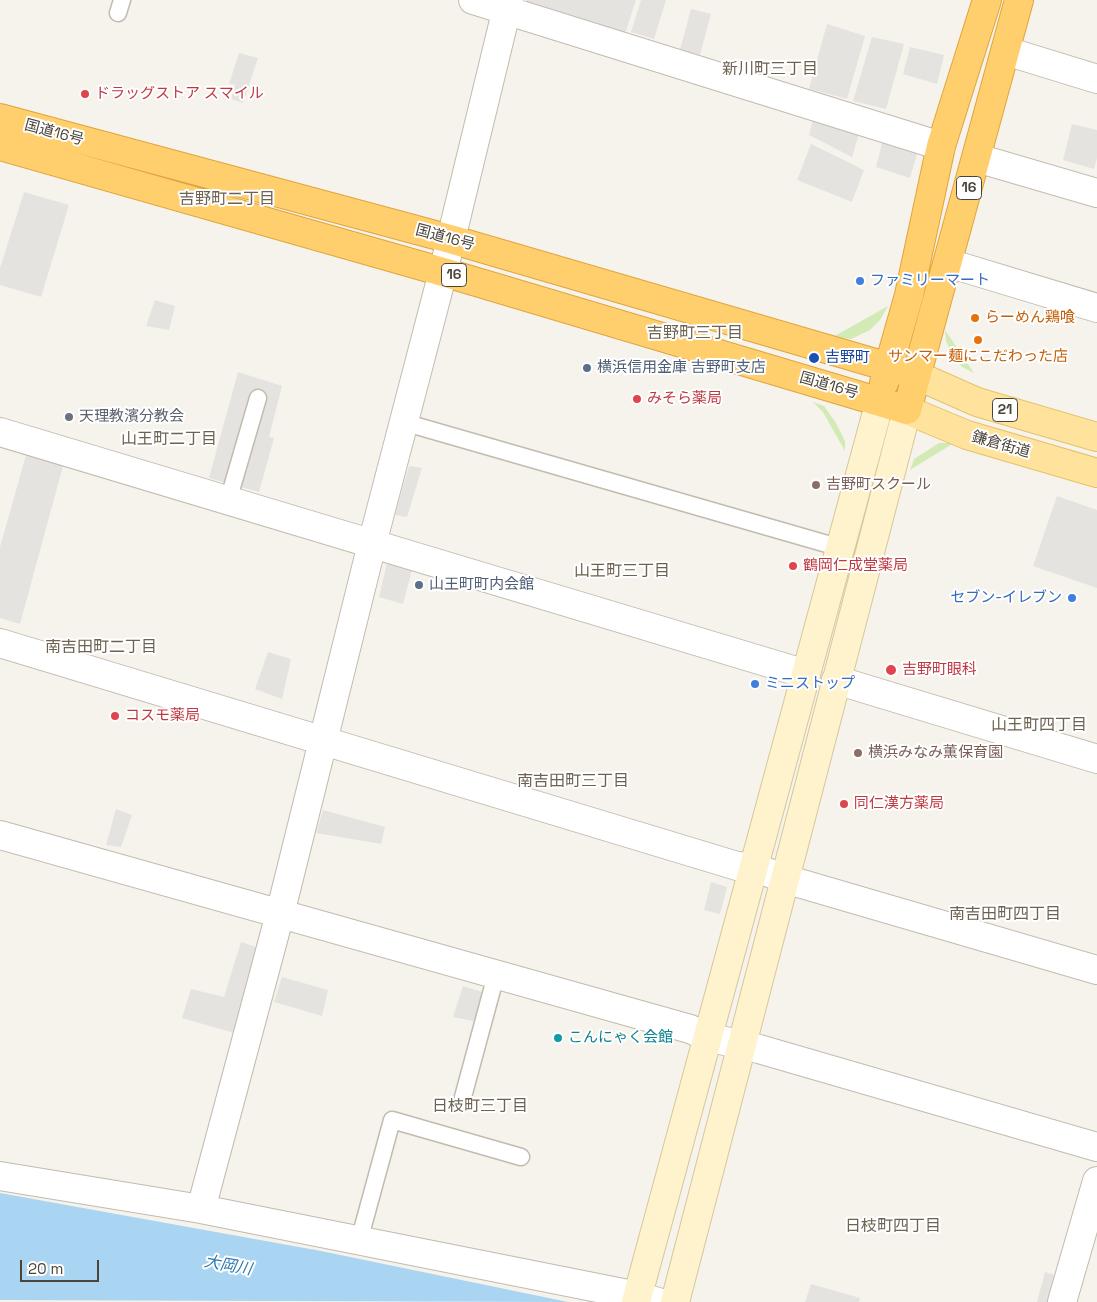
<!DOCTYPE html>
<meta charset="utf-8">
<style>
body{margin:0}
#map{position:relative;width:1097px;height:1302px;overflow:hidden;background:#f6f3ec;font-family:"Space Grotesk",sans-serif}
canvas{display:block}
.scale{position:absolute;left:20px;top:1260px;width:79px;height:22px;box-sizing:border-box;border:2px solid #4b4439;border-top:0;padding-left:6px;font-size:15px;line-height:18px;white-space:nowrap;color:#4b4439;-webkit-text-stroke:4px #fff;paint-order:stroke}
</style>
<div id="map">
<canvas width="1097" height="1302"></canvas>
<div class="scale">20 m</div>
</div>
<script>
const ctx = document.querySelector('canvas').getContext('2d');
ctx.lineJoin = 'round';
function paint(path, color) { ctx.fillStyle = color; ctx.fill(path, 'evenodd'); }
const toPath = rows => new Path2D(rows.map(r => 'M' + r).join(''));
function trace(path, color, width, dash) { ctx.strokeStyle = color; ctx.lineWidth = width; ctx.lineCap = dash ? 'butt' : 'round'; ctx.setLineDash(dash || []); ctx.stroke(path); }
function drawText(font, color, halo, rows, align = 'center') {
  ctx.font = font + ' "Space Grotesk","Noto Sans JP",sans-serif'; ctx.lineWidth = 4; ctx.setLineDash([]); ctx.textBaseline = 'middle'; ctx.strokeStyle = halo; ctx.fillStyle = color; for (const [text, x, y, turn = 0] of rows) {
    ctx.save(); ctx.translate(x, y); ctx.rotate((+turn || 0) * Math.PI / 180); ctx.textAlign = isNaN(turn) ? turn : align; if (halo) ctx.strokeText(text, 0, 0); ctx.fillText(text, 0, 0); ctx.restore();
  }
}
paint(toPath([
 [888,306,880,320,870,330,851,339,833,337],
 [945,330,974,373,962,367,953,356,946,341],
 [813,402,824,406,836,423,845,441,845,451,823,412],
 [939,443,954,443,910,470,914,459]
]), '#d2eab5');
paint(toPath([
 [526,0,636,0,625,34,525,5],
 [641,0,666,0,654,39,631,32],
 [691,9,711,14,700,55,680,50],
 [827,24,865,36,847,99,809,89],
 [872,37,904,44,886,109,853,101],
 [910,47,944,55,937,84,903,74],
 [239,53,258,58,243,103,231,99,235,84,229,84],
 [813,119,859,134,852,157,809,135],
 [1072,124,1097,130,1097,158,1094,169,1063,160],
 [882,143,917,154,910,178,876,167],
 [811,144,864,170,852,202,797,180],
 [24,192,69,205,41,297,0,285,0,268],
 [155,300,175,306,169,330,146,326],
 [238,372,282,386,269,437,274,438,259,492,209,478],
 [26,455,63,466,20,624,0,618,0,547],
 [409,466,422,468,407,517,395,515],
 [1057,496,1097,510,1097,588,1033,566],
 [387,563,412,570,403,604,379,597],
 [268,652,291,659,282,699,255,689],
 [116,809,132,815,121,847,106,845],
 [323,810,385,827,381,844,316,833],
 [711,882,727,887,720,914,704,910],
 [241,942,256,947,234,1033,182,1018,191,989,224,997],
 [282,977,328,990,322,1016,274,1002],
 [463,986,485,993,478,1022,453,1017],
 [1045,1272,1059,1276,1052,1302,1037,1302],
 [811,1284,860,1298,859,1302,805,1302]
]), '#e5e3e0');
paint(toPath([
 [0,1193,321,1251,568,1302,0,1300]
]), '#a9d4f2');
const lane = toPath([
 [118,13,122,0],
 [403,422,841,548],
 [228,501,258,398],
 [463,1097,496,975],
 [359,1241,392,1120,521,1157]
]);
const street = toPath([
 [473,0,941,146],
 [1006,51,1097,79],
 [977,158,1097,193],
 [948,263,1097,308],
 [0,432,806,674],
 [0,643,737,866,754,867,785,879,1097,970],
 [836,680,1097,759],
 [0,835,690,1029,708,1037,759,1049,1097,1147],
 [0,1176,201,1209,638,1296,658,1302],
 [201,1209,280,914,372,544,443,272,509,0],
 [1062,1302,1097,1181]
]);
const secondary = toPath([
 [636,1302,880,401],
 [675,1302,907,410]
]);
const primary = toPath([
 [916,375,977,402,1097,437],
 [907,410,967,435,1097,473]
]);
const highway = toPath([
 [0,118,450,239,916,375],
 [0,146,443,272,907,410,1019,0],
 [884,383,909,295,941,146,987,0]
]);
trace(lane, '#c2bbae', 19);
trace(street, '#c2bbae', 30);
trace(secondary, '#d6c79b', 30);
trace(primary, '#e6c16a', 30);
trace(highway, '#e0a43c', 30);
trace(lane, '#fff', 16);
trace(street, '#fff', 28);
trace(secondary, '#fff3cd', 28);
trace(primary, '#ffe39c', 28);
trace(highway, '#ffcf6e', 28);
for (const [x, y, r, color] of [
 [85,94,5,"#e0444e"],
 [860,281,5,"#3f7fe0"],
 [975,318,5,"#e8710a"],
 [978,340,5,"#e8710a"],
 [814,358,6,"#1a4fb4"],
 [587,368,5,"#5c6f8a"],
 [637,399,5,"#e0444e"],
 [69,417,5,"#6b7280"],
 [816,485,5,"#8d6e63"],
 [793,566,5,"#e0444e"],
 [419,585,5,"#5c6f8a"],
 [1072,598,5,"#3f7fe0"],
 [891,670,6,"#e0444e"],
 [755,684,5,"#3f7fe0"],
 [115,716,5,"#e0444e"],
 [858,753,5,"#8d6e63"],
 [844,804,5,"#e0444e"],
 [558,1038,5,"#0f9aa8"]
]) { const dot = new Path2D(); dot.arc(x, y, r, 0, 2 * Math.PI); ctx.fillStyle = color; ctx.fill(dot); trace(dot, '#fff', 2); }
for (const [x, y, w] of [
 [969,188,25],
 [454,275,25],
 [1005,410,25]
]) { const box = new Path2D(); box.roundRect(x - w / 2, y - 11.5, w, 23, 4); ctx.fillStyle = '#fff'; ctx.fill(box); trace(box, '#4b4439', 1); }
drawText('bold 14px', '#4b4439', null, [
 ["16",969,188],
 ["16",454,275],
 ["21",1005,410]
]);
drawText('15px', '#be3a42', '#fff', [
 ["ドラッグストア スマイル",95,94],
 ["みそら薬局",647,399],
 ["鶴岡仁成堂薬局",803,566],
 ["吉野町眼科",902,670],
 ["コスモ薬局",125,716],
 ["同仁漢方薬局",854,804]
], 'left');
drawText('15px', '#4b4439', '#fff', [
 ["国道16号",54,133,15],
 ["国道16号",445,238,15],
 ["国道16号",829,386,16],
 ["鎌倉街道",1001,445,16]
]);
drawText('15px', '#366cbe', '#fff', [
 ["ファミリーマート",870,281],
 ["セブン-イレブン",1062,598,"right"],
 ["ミニストップ",765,684]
], 'left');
drawText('15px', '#c56008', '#fff', [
 ["らーめん鶏喰",985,318],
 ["サンマー麺にこだわった店",978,357,"center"]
], 'left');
drawText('15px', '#164399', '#fff', [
 ["吉野町",825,358]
], 'left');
drawText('15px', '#4e5e75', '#fff', [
 ["横浜信用金庫 吉野町支店",597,368],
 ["山王町町内会館",429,585]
], 'left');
drawText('15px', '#5b616d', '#fff', [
 ["天理教濱分教会",79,417]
], 'left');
drawText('15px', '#785e54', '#fff', [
 ["吉野町スクール",826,485],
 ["横浜みなみ薫保育園",868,753]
], 'left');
drawText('15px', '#0d838f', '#fff', [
 ["こんにゃく会館",568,1038]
], 'left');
drawText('16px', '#6e6250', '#fff', [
 ["新川町三丁目",770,70],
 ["吉野町二丁目",227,200],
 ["吉野町三丁目",695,334],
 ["山王町二丁目",169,440],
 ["山王町三丁目",622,572],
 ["南吉田町二丁目",101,648],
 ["山王町四丁目",1039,726],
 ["南吉田町三丁目",573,782],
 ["南吉田町四丁目",1005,915],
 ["日枝町三丁目",480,1107],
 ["日枝町四丁目",893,1227]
]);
drawText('italic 16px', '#2e7ab2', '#fff', [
 ["大岡川",228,1266,10]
]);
</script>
